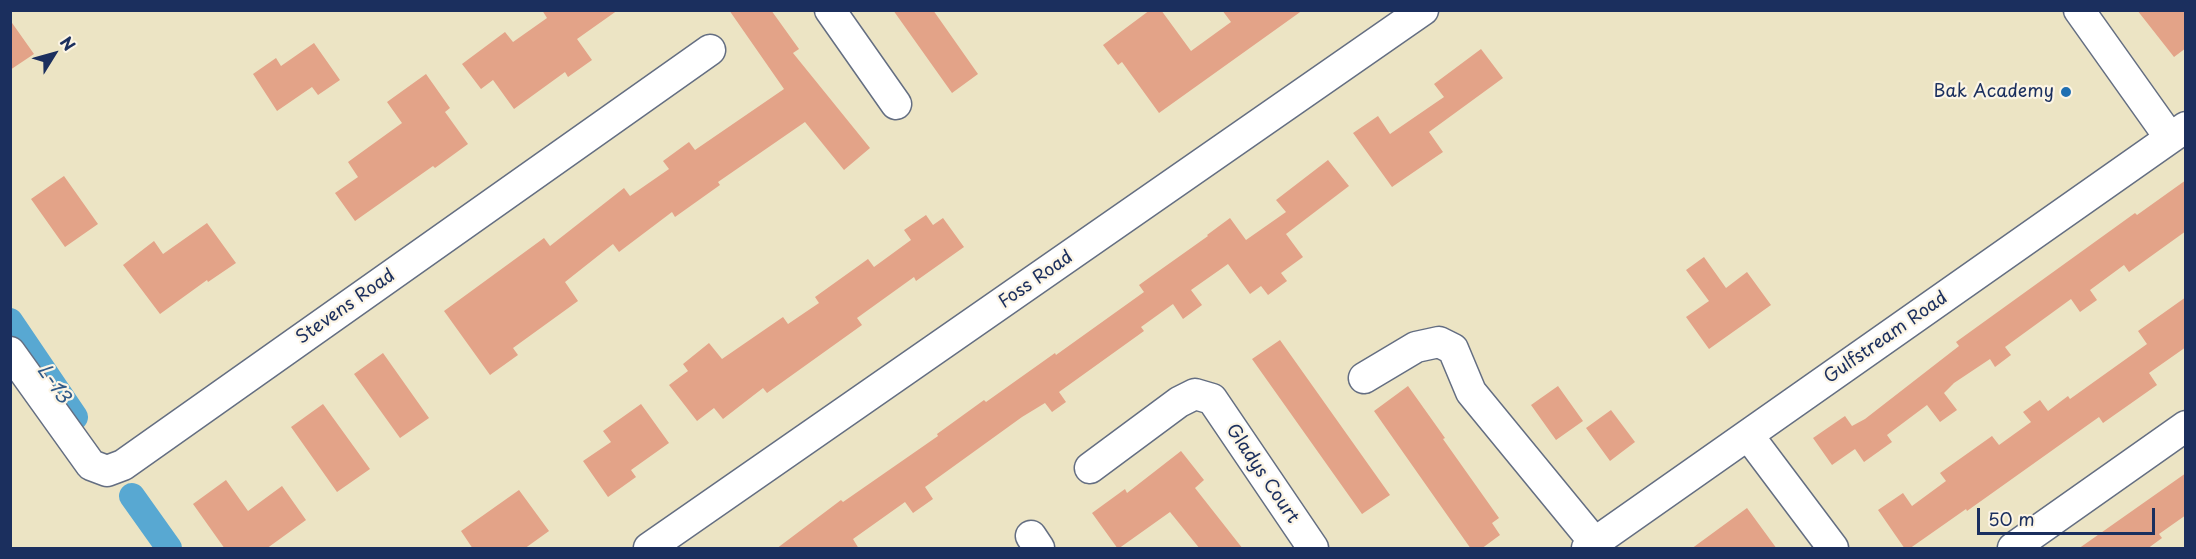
<!DOCTYPE html>
<style>
body{margin:0}
#map{position:relative;width:2196px;height:559px;overflow:hidden;background:#ece4c4;font-family:"Playpen Sans",sans-serif}
canvas{display:block}
.frame{position:absolute;inset:0;border:12px solid #1b2f5e;pointer-events:none}
.north{position:absolute;left:24px;top:24px;width:60px;height:60px;-webkit-text-stroke:4px #fcf5e5;paint-order:stroke;rotate:53deg;font-size:16px;font-weight:700;line-height:24px;text-align:center;color:#1b2f5e}
.north::after{content:'';display:block;margin:auto;width:21px;height:27px;background:#1b2f5e;clip-path:polygon(50% 0,100% 100%,50% 72%,0 100%)}
.scale{position:absolute;left:1977px;top:508px;width:178px;height:27px;box-sizing:border-box;border:3px solid #1b2f5e;border-top:0;padding-left:8px;font-size:18px;line-height:21px;white-space:nowrap;color:#1b2f5e;-webkit-text-stroke:4px #fcf5e5;paint-order:stroke}
</style>
<div id="map">
<canvas width="2196" height="559"></canvas>
<div class="frame"></div>
<div class="north">N</div>
<div class="scale">50 m</div>
</div>
<script>
const ctx = document.querySelector('canvas').getContext('2d');
ctx.lineJoin = 'round';
const toPath = rows => new Path2D(rows.map(r => 'M' + r).join(''));
function trace(path, color, width, dash) { ctx.strokeStyle = color; ctx.lineWidth = width; ctx.lineCap = dash ? 'butt' : 'round'; ctx.setLineDash(dash || []); ctx.stroke(path); }
function paint(path, color) { ctx.fillStyle = color; ctx.fill(path, 'evenodd'); }
function drawText(font, color, halo, rows, align = 'center') {
  ctx.font = font + ' "Playpen Sans",sans-serif'; ctx.lineWidth = 4.5; ctx.setLineDash([]); ctx.textBaseline = 'middle'; ctx.strokeStyle = halo; ctx.fillStyle = color; for (const [text, x, y, turn = 0] of rows) {
    ctx.save(); ctx.translate(x, y); ctx.rotate((+turn || 0) * Math.PI / 180); ctx.textAlign = isNaN(turn) ? turn : align; if (halo) ctx.strokeText(text, 0, 0); ctx.fillText(text, 0, 0); ctx.restore();
  }
}
trace(toPath([
 [10,321,75,417],
 [132,496,169,548]
]), '#58a8d2', 26);
paint(toPath([
 [542,10,618,10,577,39,592,60,568,77,565,72,514,109,493,80,481,89,462,64,505,32,513,42,547,18],
 [729,10,771,10,799,49,793,53,870,148,844,170,805,122,718,182,720,185,675,217,672,212,619,252,613,244,565,282,578,301,513,348,518,355,490,375,444,311,544,238,550,246,624,188,630,196,669,169,663,161,689,142,695,150,784,89],
 [893,10,933,10,978,74,952,93],
 [1150,10,1161,10,1191,51,1231,22,1222,10,1303,10,1159,113,1122,62,1118,65,1103,45],
 [2137,10,2186,10,2186,48,2174,57],
 [10,20,34,54,10,70],
 [314,43,340,80,318,95,312,87,277,111,253,74,276,58,281,66],
 [1481,49,1503,78,1429,132,1443,152,1392,187,1353,133,1378,116,1390,134,1444,97,1434,84],
 [426,74,450,108,445,112,468,144,435,168,433,166,355,221,335,193,358,177,348,162,402,123,387,102],
 [1328,160,1349,186,1286,234,1303,257,1281,273,1287,281,1268,295,1261,286,1250,294,1228,264,1191,290,1202,305,1183,319,1173,304,1141,327,1144,331,1059,392,1066,402,1052,412,1045,403,1022,417,925,487,933,499,913,513,905,502,853,539,859,549,776,549,841,500,843,502,938,436,937,434,984,400,986,402,1055,353,1056,355,1144,292,1139,285,1208,236,1207,235,1230,218,1246,240,1286,212,1276,200],
 [64,176,98,224,65,247,31,199],
 [2186,180,2186,231,2129,272,2124,265,2090,290,2097,300,2080,312,2071,299,2005,347,2011,355,1995,367,1990,359,1954,383,1944,393,1957,410,1940,422,1927,405,1887,435,1892,442,1864,462,1855,449,1832,465,1813,438,1845,416,1852,426,1865,419,1959,346,1956,342,2135,213,2137,215],
 [926,215,933,225,943,218,964,247,916,281,914,277,857,318,862,325,767,393,763,388,723,419,714,408,697,421,669,385,688,371,683,364,709,343,722,359,783,317,788,324,819,303,815,297,868,259,874,267,911,240,904,230],
 [207,223,236,263,208,282,207,280,160,314,123,265,154,241,163,254],
 [1704,257,1726,288,1747,272,1771,305,1709,349,1686,317,1709,301,1686,270],
 [2186,297,2186,347,2149,373,2157,385,2103,423,2099,417,1967,511,1966,509,1909,549,1905,549,1878,510,1903,493,1912,506,1946,481,1940,473,1992,436,1999,445,2031,422,2023,412,2040,400,2048,411,2068,396,2070,399,2147,344,2138,331],
 [1280,340,1390,495,1362,514,1252,359],
 [383,353,429,418,400,438,354,374],
 [1408,386,1445,438,1443,439,1499,518,1492,523,1500,535,1481,549,1471,549,1374,411],
 [1558,386,1583,421,1556,440,1531,405],
 [323,404,370,469,337,492,291,427],
 [641,404,669,443,631,470,636,477,608,497,583,461,611,442,603,431],
 [1611,410,1635,442,1610,461,1586,428],
 [1181,451,1204,480,1195,488,1243,549,1200,549,1170,512,1118,549,1092,513,1125,489,1127,493],
 [2186,473,2186,515,2159,534,2162,538,2147,549,2078,549],
 [226,480,248,511,282,486,306,520,266,549,225,549,193,504],
 [519,490,549,531,524,549,473,549,461,531],
 [1747,508,1777,549,1691,549]
]), '#e3a388');
const minor = toPath([
 [830,10,896,104],
 [2079,10,2170,138],
 [10,352,91,465,107,471,123,465,710,50],
 [1364,378,1416,347,1439,342,1453,349,1471,392,1595,543],
 [1748,435,1833,548],
 [1090,468,1179,402,1195,394,1212,399,1313,548],
 [1031,536,1039,548],
 [649,548,1423,10],
 [1587,548,2186,127],
 [2013,548,2186,426]
]);
trace(minor, '#646e82', 33);
trace(minor, '#fff', 30);
for (const [x, y, r, color] of [
 [2066,92,6,"#1f6fb2"]
]) { const dot = new Path2D(); dot.arc(x, y, r, 0, 2 * Math.PI); ctx.fillStyle = color; ctx.fill(dot); trace(dot, '#fcf5e5', 2); }
drawText('18px', '#1b2f5e', '#fcf5e5', [
 ["Bak Academy",2054,92]
], 'right');
drawText('18px', '#1b2f5e', '#fcf5e5', [
 ["Foss Road",1036,280,-35],
 ["Stevens Road",346,307,-35],
 ["Gulfstream Road",1886,338,-35],
 ["Gladys Court",1262,474,56]
]);
drawText('italic 20px', '#305987', '#fcf5e5', [
 ["L-13",53,384,56]
]);
</script>
